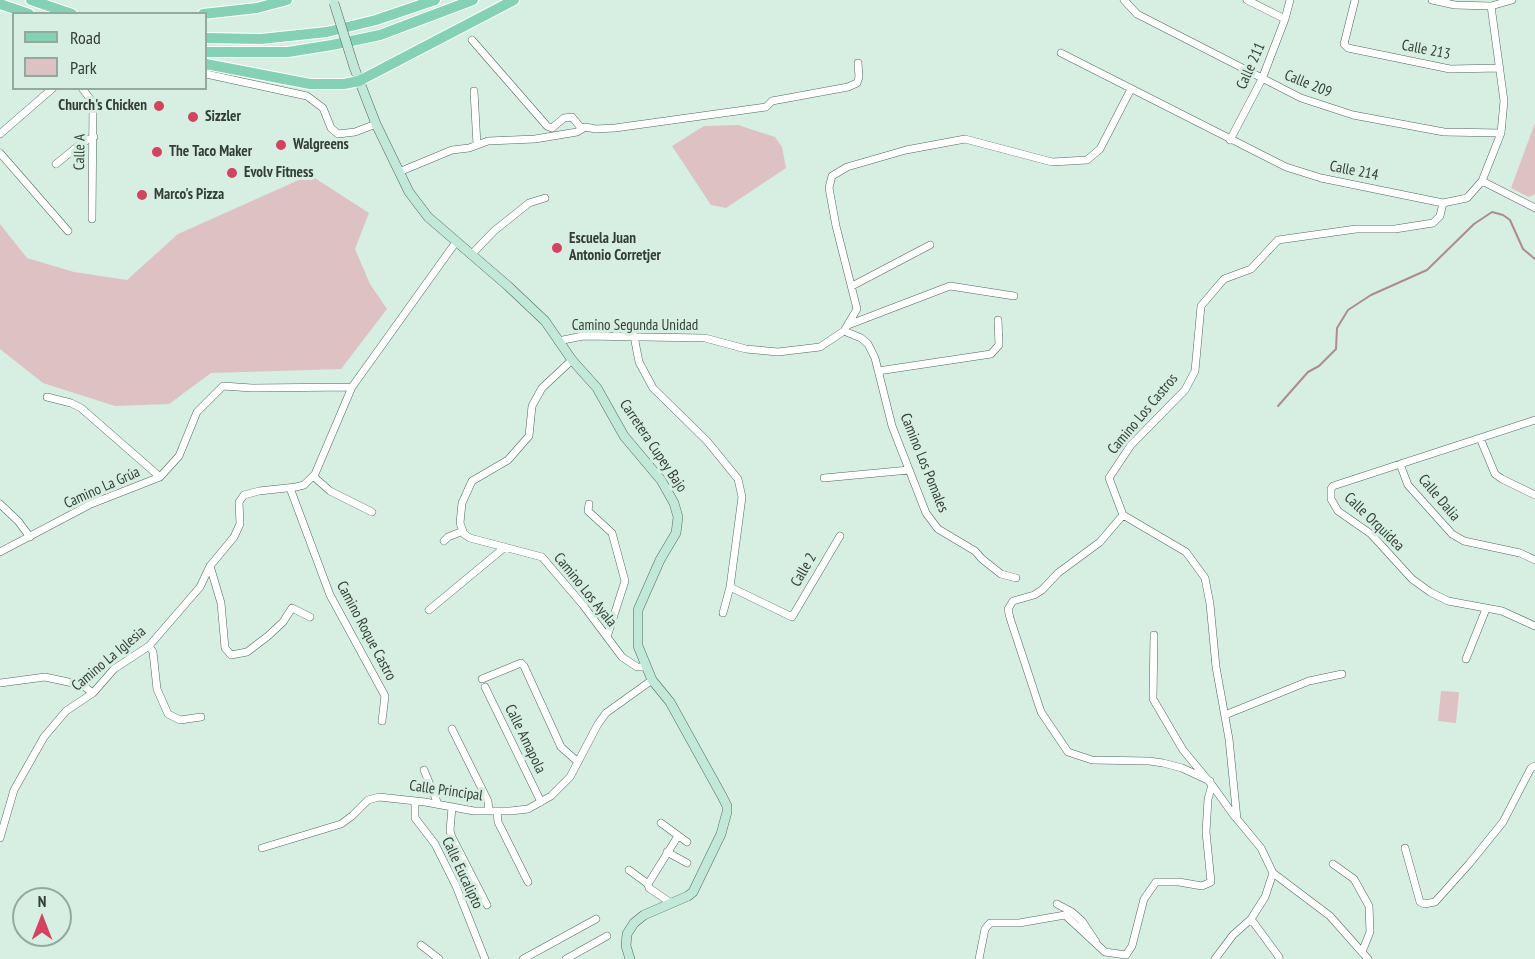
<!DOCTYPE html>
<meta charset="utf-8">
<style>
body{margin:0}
#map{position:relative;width:1535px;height:959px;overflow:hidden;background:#d6efe2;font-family:"PT Sans Narrow",sans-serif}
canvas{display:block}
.legend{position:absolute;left:12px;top:12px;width:195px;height:78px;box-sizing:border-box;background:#d6efe2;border:2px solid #95a89e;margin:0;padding:8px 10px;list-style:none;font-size:18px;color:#343e39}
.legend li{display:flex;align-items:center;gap:12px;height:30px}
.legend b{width:30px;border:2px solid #95a89e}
.north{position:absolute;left:12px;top:887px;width:60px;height:60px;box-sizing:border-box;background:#d6efe2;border:2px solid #95a89e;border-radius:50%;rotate:0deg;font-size:16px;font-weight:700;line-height:24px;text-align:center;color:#343e39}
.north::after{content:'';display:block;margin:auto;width:21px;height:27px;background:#d34360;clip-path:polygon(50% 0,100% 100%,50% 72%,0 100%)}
</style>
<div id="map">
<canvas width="1535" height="959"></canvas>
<ul class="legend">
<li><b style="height:8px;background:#85d1b5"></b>Road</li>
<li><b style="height:16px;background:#ddc1c3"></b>Park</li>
</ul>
<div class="north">N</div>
</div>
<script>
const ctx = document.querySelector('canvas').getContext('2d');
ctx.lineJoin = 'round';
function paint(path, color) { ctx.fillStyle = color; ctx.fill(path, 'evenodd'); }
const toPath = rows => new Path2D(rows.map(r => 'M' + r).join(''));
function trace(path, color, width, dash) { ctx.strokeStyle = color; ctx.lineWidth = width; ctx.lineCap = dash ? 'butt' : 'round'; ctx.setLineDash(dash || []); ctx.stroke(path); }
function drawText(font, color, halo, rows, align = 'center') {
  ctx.font = font + ' "PT Sans Narrow",sans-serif'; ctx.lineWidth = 6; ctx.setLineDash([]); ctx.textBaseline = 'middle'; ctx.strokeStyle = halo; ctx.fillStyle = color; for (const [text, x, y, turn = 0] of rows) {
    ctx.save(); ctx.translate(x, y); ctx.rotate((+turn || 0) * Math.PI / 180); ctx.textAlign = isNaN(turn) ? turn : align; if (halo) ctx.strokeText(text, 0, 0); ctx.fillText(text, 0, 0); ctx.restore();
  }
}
paint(toPath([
 [1535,123,1535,194,1529,197,1511,188],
 [738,125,775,137,782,147,786,168,726,208,711,205,672,146,704,126],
 [310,175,369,213,355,249,370,284,387,309,341,369,211,373,169,404,115,406,43,383,0,349,0,224,27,258,74,272,127,280,178,234],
 [1441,691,1459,692,1456,723,1438,721]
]), '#ddc1c3');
trace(toPath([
 [1278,406,1308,372,1319,366,1336,349,1337,328,1348,310,1371,295,1427,270,1474,224,1492,212,1503,215,1510,220,1523,249,1535,259]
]), '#ad8c8f', 2);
const street = toPath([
 [1124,0,1137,14,1301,98,1353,115,1444,132,1501,133],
 [1247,0,1285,19],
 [1355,0,1344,44,1348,48,1450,69,1500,68],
 [1432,0,1455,5,1491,6,1512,0],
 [472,40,547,126,552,128,564,118,572,117,582,129],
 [1061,53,1286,167,1321,178,1443,203,1467,198,1482,181,1501,133,1504,101,1491,6],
 [206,74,307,96,323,108,331,128,338,134,355,132,376,124],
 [82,88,93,103,92,219],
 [474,91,477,145],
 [0,134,53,88],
 [1230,140,1262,79,1285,19,1290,0],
 [0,153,68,231],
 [56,164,83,142,94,137],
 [399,172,452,150,469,148,488,141,535,139,577,132,585,127,596,129,615,128,766,107,772,101,848,87,857,83,859,77,858,63],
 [1482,181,1535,208],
 [471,255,494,231,529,203,545,198],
 [852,286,930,245],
 [848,325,950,286,1014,296],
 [844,331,861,338,868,344,875,358,892,426,926,513,938,529,975,551,982,559,1001,574,1016,578],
 [634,336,639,362,653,388,707,441,738,479,742,497,730,587,723,613],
 [558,341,583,336,705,338,746,349,778,352,820,347,844,331,857,309,836,226,829,188,832,176,847,167,906,150,965,139,1052,162,1087,160,1100,149,1131,89],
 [572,360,542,388,532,406,529,436,508,460,472,481,462,503,460,523,464,534,470,538,542,557,583,605,622,657,637,667,645,667],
 [878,371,991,354,999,345,998,320],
 [47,397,71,403,81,408,160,477],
 [1535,420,1333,486,1331,489,1331,499,1338,511,1371,534,1412,579,1430,592,1448,601,1502,611,1535,626],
 [1480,438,1495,474,1502,479,1535,495],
 [1400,464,1408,485,1452,534,1464,541,1520,553,1535,560],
 [313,476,330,491,372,512],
 [824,478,909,470],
 [290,488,330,595,385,696,382,721],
 [0,504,18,521,30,537],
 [589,504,588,511,612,533,625,581,607,637],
 [1123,515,1100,542,1058,573,1042,590,1034,595,1013,601,1008,609,1010,618,1041,712,1068,752,1092,760,1149,761,1163,763,1182,768,1210,781],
 [444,541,448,537,463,531],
 [0,552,91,504,160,477,179,456,197,412,223,386,252,388,352,387],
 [210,566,221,603,225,648,231,655,247,652,268,636,283,622,292,608,310,617],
 [730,587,792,617,840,536],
 [429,610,505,547],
 [1154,635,1153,699,1183,750,1212,785,1235,817],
 [149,646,153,652,157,689,168,714,180,720,201,717],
 [1466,659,1486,609],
 [482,679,521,663,524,666,561,747,578,762],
 [0,683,45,677,82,685,93,693],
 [485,687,541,802],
 [1225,715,1309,681,1342,674],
 [452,729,488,801,489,811],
 [424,770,438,804],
 [415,801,415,818,435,844,456,886,485,959],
 [452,807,450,831,452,837,487,905],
 [497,811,498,822,528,882],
 [661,823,687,842],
 [0,838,14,790,44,737,66,711,93,693,114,669,149,646,200,587,210,566,234,537,240,524,239,502,244,495,259,491,296,487,304,485,315,474,352,387,456,242],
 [262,848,341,824,352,816,368,800,379,797,425,802,474,811,510,811,528,809,551,796,570,777,598,724,606,713,652,680],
 [1405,848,1420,902,1424,904,1435,902,1469,864,1503,822,1531,768,1535,766],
 [667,852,687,863],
 [1333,864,1354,879,1369,906,1370,932,1362,952],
 [629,870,648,884],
 [1273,873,1330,916,1368,959],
 [671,903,649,888,648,884,678,836],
 [1057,904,1072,912,1082,921,1096,942],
 [1251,919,1279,957],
 [421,945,439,959],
 [523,959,596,919],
 [566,959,607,936],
 [979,959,985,929,990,923,1019,923,1065,915,1105,952,1126,955,1132,946,1144,899,1156,882,1179,882,1202,886,1211,882,1206,832,1208,799,1212,785],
 [1215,959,1233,935,1251,919,1265,897,1273,873,1261,848,1237,819,1229,739,1216,667,1210,604,1205,578,1186,552,1123,515,1109,478,1131,445,1185,390,1195,371,1201,306,1224,279,1251,269,1278,240,1356,229,1395,229,1433,223,1440,216,1443,203]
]);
const secondary = toPath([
 [354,67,376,124,409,192,428,217,508,286,545,321,572,360,597,388,624,436,661,480,674,503,678,517,676,533,660,560,638,610,638,646,652,680,670,702,722,796,727,806,727,812,721,834,693,892,688,896,644,915,634,923,627,934,626,946,630,959]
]);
const primary = toPath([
 [31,0,72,14],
 [0,4,29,14],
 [203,14,257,8,287,0],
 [206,38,261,39,327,32,376,20,435,0],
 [206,52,288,52,332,45,380,35,473,0],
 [206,64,310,84,344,84,359,81,514,0]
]);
trace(street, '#52675d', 8);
trace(secondary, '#52675d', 10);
trace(primary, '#fff', 12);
trace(street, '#fff', 7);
trace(secondary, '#c2e8da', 9);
trace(primary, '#85d1b5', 10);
const secondaryBridge = toPath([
 [334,3,354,67]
]);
trace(secondaryBridge, '#52675d', 10, []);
trace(secondaryBridge, '#c2e8da', 9);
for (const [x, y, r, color] of [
 [159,106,6,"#d34360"],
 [193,117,6,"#d34360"],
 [281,145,6,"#d34360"],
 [157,152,6,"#d34360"],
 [232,173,6,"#d34360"],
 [142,195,6,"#d34360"],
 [557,248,6,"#d34360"]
]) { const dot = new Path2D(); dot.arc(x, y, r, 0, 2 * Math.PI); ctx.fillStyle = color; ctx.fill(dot); trace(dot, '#d6efe2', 2); }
drawText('15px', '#343e39', '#d6efe2', [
 ["Calle 213",1426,50,11],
 ["Calle 211",1251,66,-66],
 ["Calle 209",1308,84,22],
 ["Calle A",80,152,-89],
 ["Calle 214",1354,171,11],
 ["Camino Segunda Unidad",635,326],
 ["Camino Los Castros",1143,414,-50],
 ["Carretera Cupey Bajo",653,446,56],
 ["Camino Los Pomales",924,463,68],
 ["Camino La Grúa",102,488,-24],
 ["Calle Dalia",1439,498,50],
 ["Calle Orquídea",1374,522,44],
 ["Calle 2",804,570,-60],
 ["Camino Los Ayala",585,590,51],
 ["Camino Roque Castro",366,631,62],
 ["Camino La Iglesia",109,659,-40],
 ["Calle Amapola",525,739,64],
 ["Calle Principal",446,791,8],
 ["Calle Eucalipto",462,873,65]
]);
drawText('bold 15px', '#343e39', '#d6efe2', [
 ["Church's Chicken",147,106,"right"],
 ["Sizzler",205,117],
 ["Walgreens",293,145],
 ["The Taco Maker",169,152],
 ["Evolv Fitness",244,173],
 ["Marco's Pizza",154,195],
 ["Escuela Juan",569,239],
 ["Antonio Corretjer",569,256]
], 'left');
</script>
